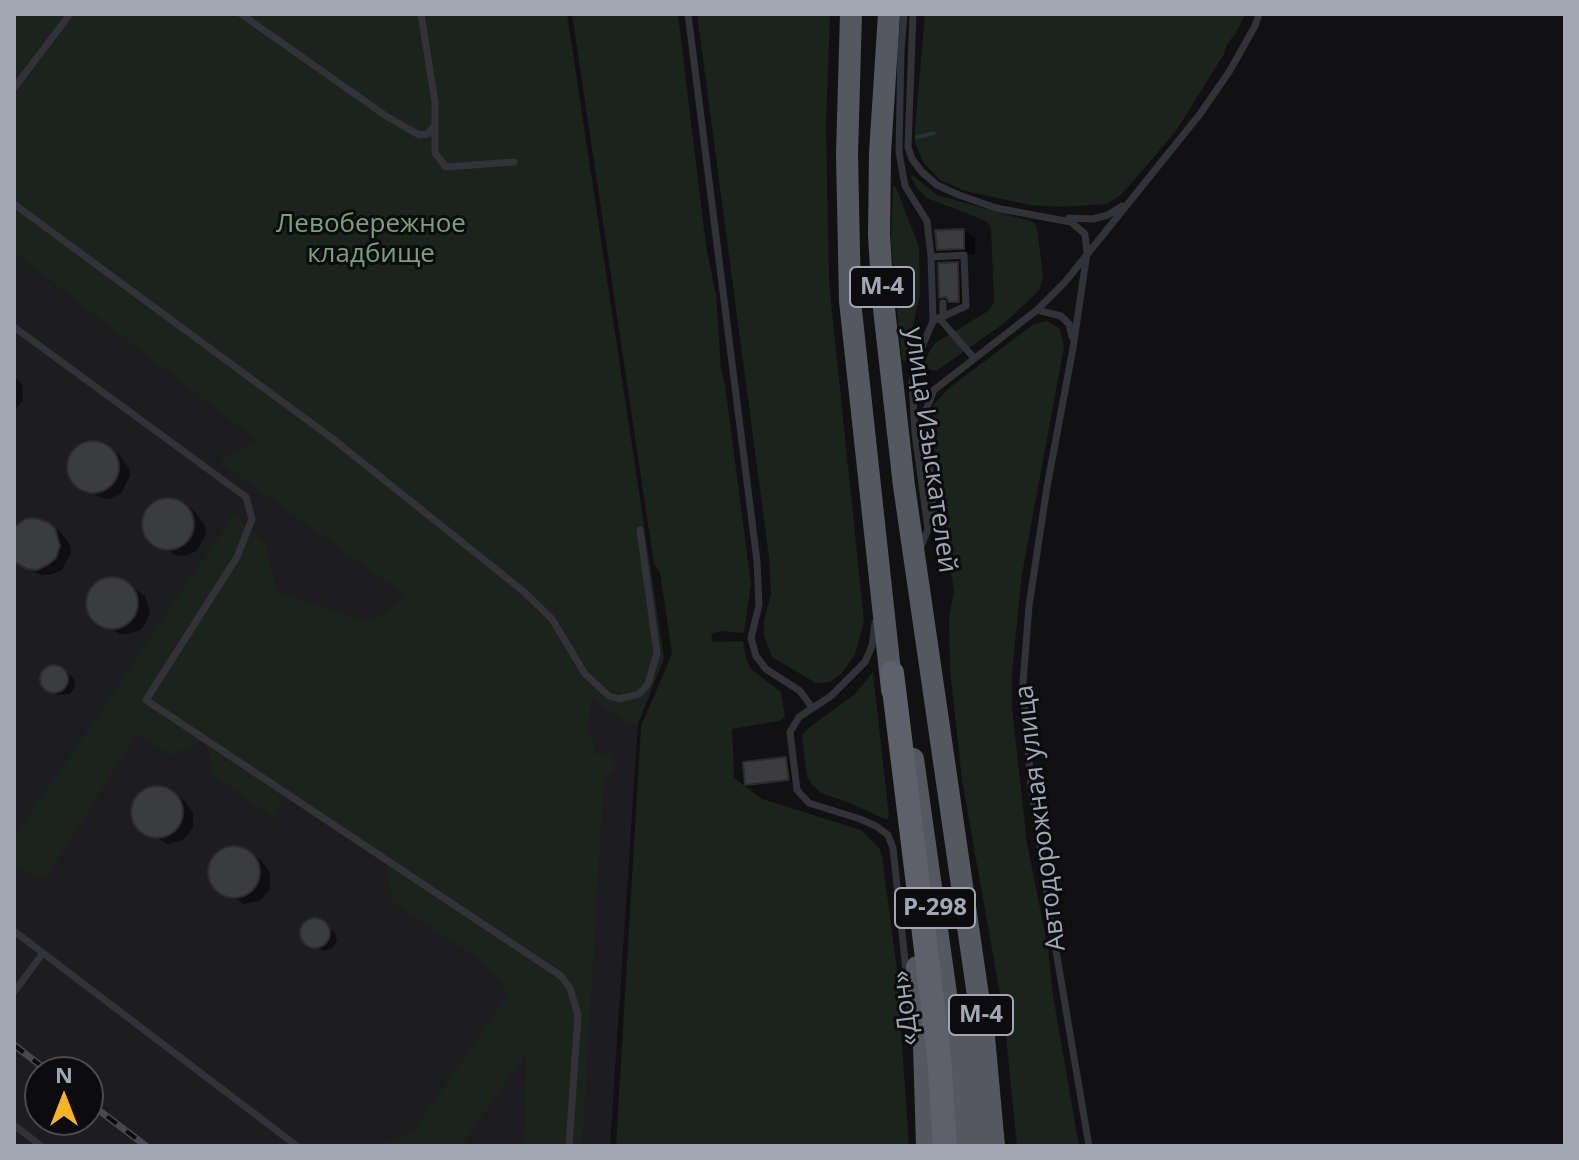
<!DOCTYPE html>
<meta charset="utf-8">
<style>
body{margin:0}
#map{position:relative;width:1579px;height:1160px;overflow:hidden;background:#111113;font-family:"Open Sans",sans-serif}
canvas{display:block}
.frame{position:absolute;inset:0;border:16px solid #a2a7b4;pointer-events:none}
.north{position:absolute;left:24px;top:1056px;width:80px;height:80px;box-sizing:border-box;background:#0c0c0e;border:2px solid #484a50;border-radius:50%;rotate:0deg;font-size:22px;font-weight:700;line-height:32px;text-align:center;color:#a2a7b4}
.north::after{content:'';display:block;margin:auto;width:28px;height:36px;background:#f9b423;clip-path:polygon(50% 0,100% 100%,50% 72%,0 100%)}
</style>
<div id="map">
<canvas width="1579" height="1160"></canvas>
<div class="frame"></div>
<div class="north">N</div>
</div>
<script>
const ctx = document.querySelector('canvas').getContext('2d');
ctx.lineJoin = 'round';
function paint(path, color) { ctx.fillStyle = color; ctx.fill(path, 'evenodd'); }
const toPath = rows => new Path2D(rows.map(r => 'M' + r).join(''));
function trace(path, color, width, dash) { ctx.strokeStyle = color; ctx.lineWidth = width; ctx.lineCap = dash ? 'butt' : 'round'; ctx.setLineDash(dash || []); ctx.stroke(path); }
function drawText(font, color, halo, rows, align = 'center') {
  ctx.font = font + ' "Open Sans",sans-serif'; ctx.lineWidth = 6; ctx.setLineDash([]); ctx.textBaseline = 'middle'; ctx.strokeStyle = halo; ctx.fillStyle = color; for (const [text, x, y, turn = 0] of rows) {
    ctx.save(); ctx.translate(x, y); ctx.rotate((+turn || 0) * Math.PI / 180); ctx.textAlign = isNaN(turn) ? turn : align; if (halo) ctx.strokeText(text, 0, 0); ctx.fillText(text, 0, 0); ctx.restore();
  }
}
paint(toPath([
 [14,253,628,723,638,724,610,1146,14,1146],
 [40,1072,88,1072,88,1120,40,1120]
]), '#1d1d20');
paint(toPath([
 [14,14,567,14,664,658,638,724,628,724,592,698,588,730,596,755,612,753,616,767,604,778,582,1146,524,1146,527,1051,461,1146,379,1146,414,1131,509,993,477,957,392,901,386,856,286,792,275,819,212,773,207,739,171,755,137,734,45,880,14,868,14,839,234,515,266,543,276,592,372,623,405,595,219,461,257,440,14,253],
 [572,14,678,14,706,246,716,295,721,369,725,385,751,584,744,633,721,631,711,634,713,642,743,641,746,659,752,670,781,692,785,716,780,721,732,729,734,778,762,799,861,830,879,848,882,856,897,971,909,1146,616,1146,641,726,672,654,660,572,654,564],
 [697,14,830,14,826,126,829,282,864,621,855,655,841,674,830,682,816,683,772,657,764,636,764,621,771,593,769,557],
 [925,14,1245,14,1236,33,1227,44,1224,54,1176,131,1122,194,1107,204,1061,207,1030,205,965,191,940,180,923,162,915,141,915,129],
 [912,175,937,195,1033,222,1037,228,1043,277,1039,290,1006,322,936,371,926,368,924,361,934,344,988,311,994,303,991,228,986,221,927,198,917,188,911,177],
 [893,186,896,187,919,247,920,294,905,362,902,360,891,243],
 [1047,321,1060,329,1064,347,1022,574,1012,671,1012,708,1027,843,1048,948,1053,995,1079,1146,1017,1146,1004,1017,962,780,950,669,949,616,954,592,931,424,933,405,949,388,1034,324],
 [873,672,889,816,887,820,850,803,821,793,813,786,807,777,802,736,806,730,855,694]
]), '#1b231d');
paint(toPath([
 [963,231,975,238,975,254,951,256,939,249],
 [957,264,960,266,962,303,954,303,947,297,941,297],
 [14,376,22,384,23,400,14,411],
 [85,444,99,444,119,454,129,468,130,476,121,494,109,499,101,498,76,484,69,472,71,456],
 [161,501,174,501,182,504,195,512,205,526,206,534,197,551,184,556,176,555,152,542,145,529,147,513],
 [47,524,60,531,70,545,71,553,62,570,50,575,41,575,30,569,14,556,14,531],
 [113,579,126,583,145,596,150,612,146,623,140,630,128,634,120,634,96,620,91,614,88,600,97,584],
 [60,668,74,678,75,687,70,694,57,695,43,684,44,673,47,669],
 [786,759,789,761,792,781,747,784],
 [155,788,184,800,193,812,193,828,183,840,168,844,141,830,133,816,136,800,148,790],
 [241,849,261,860,270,873,270,889,260,901,244,904,230,896,217,889,210,875,213,860,225,850],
 [316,920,335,932,337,941,332,948,324,951,307,943,302,932,305,925]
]), '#0007');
trace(toPath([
 [917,137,934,133]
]), '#273037', 4);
const building = toPath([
 [964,229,964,249,937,250,935,230,964,229],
 [958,262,959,302,949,302,946,297,939,298,938,263,958,262],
 '67 467a26 26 0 1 1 52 0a26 26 0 1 1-52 0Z',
 '142 524a26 26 0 1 1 52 0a26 26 0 1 1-52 0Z',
 [34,518,48,522,55,528,60,546,56,558,49,564,37,570,27,569,14,562,14,527,25,519,34,518],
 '86 603a26 26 0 1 1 52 0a26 26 0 1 1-52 0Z',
 '40 679a14 14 0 1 1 28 0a14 14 0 1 1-28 0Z',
 [786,757,789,780,745,785,743,762,786,757],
 '131 812a26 26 0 1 1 52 0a26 26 0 1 1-52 0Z',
 '208 872a26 26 0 1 1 52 0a26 26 0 1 1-52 0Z',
 '300 933a15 15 0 1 1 30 0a15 15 0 1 1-30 0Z'
]);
paint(building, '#3b3c40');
trace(building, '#2b2b2f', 2);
trace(toPath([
 [241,14,386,116,419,135,428,134,433,127],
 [421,14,435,102,435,153,446,167,514,162],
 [688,14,757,561,759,605,751,638,756,656,766,669,800,691,811,706],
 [904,14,901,50,899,152,905,186,927,221,931,257,933,321,916,361,912,382,915,433,928,529,920,549],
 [913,14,908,147,912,159,922,172,937,185,959,195,996,208,1071,222,1085,234,1087,253,1073,348,1047,487,1029,606,1023,683,1031,786,1051,921,1089,1146],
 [14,88,70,14],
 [14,204,333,439,523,591,552,619,585,674,609,696,619,699,639,694,648,684,657,653,640,530],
 [1069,218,1093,219,1108,215,1122,206],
 [931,257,964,255,966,306,933,321],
 [943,303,943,316],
 [1037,310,1061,316,1069,324,1072,337],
 [939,318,974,358],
 [14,327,246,497,252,519,237,557,146,700,561,976,570,988,578,1015,569,1146],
 [928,529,933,514,926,410,934,390,1037,310,1065,282,1200,114,1229,72,1255,26,1259,14],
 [875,623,872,646,865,662,831,696,799,717,790,732,797,790,809,803,860,819,876,826,888,835,893,848,912,1027],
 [14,931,297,1146],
 [14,992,43,953],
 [14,1125,41,1146]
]), '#323338', 7);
trace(toPath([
 [851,14,847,154,850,301,892,690],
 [889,14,880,153,879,235,883,300,904,486,984,1037,994,1146],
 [913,759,949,1015,959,1146],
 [917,967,924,1046,927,1146],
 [968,1027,974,1145]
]), '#565860', 22);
trace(toPath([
 [892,673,939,1056,945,1146]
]), '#5e6169', 24);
const rail = toPath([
 [14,1045,49,1072],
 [88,1102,146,1146]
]);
trace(rail, '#47494f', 7);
trace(rail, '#0c0c0e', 4, [12]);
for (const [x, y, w] of [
 [882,287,64],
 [935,908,80],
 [981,1015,64]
]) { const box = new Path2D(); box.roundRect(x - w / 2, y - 20, w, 40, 6); ctx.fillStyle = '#0c0c0e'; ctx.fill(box); trace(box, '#a2a7b4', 2); }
drawText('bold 24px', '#a2a7b4', null, [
 ["М-4",882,287],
 ["Р-298",935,908],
 ["М-4",981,1015]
]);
drawText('26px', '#78a07b', '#0c0c0e', [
 ["Левобережное",371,225],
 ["кладбище",371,255]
]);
drawText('26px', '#a2a7b4', '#0c0c0e', [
 ["улица Изыскателей",930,450,82],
 ["Автодорожная улица",1041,818,-97],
 ["«Дон»",906,1008,-97]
]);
</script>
